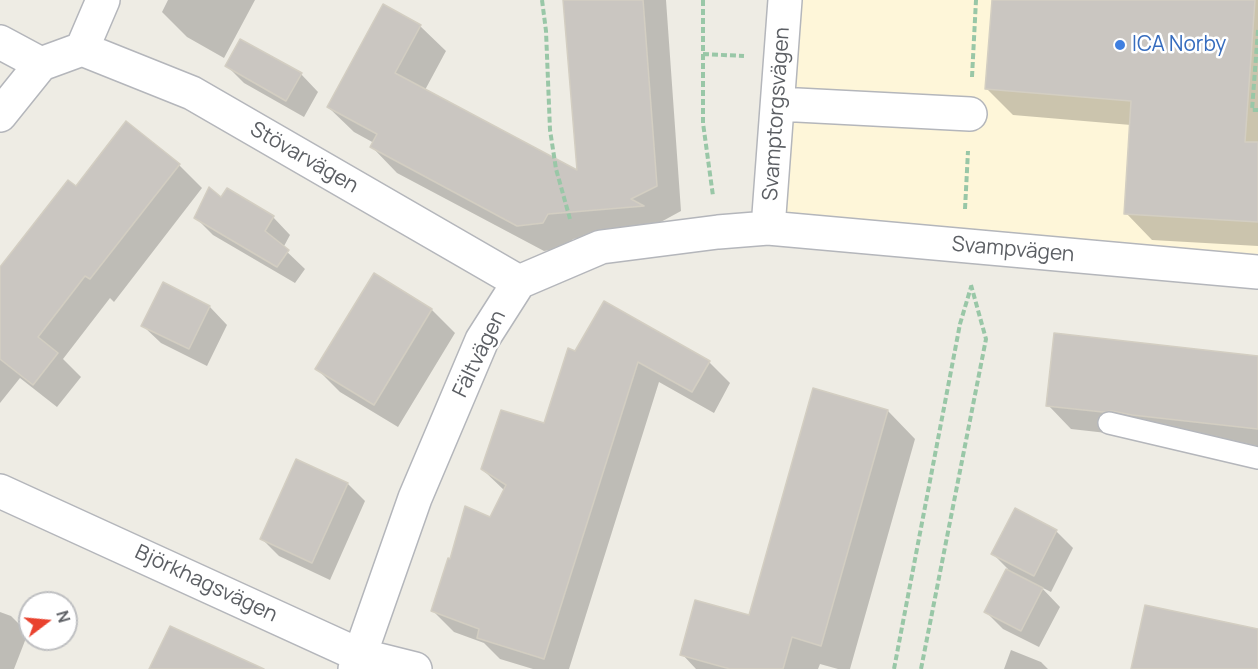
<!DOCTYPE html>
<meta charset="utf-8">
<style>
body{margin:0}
#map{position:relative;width:1258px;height:669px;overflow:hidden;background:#eeece4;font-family:Manrope,sans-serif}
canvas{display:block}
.north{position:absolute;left:18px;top:591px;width:60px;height:60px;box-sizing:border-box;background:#fff;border:2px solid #bebfc1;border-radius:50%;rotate:74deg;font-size:16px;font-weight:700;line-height:24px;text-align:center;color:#5c5f64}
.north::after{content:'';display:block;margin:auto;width:21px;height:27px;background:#e9422e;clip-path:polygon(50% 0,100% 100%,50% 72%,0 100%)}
</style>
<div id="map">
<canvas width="1258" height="669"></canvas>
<div class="north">N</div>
</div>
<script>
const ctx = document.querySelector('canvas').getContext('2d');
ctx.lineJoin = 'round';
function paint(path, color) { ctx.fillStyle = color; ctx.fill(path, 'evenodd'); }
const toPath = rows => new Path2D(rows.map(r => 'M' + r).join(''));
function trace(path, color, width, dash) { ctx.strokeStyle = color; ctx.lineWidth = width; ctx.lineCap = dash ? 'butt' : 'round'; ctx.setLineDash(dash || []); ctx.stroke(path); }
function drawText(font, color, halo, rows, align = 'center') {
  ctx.font = font + ' Manrope,sans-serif'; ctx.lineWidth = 5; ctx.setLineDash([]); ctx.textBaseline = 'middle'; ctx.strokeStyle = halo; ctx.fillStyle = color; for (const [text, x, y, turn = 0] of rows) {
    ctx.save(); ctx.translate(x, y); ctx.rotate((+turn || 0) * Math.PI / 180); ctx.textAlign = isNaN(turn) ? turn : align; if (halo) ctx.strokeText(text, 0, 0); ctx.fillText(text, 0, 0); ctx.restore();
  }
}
paint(toPath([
 [785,0,1258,0,1258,272,768,228]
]), '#fef6d9');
paint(toPath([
 [168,0,255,0,224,58,187,37,162,12],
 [565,0,666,0,681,211,659,223,667,231,573,239,568,247,544,251,397,173,372,147,374,143,354,132,328,107,420,26,446,51,425,90,579,173],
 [994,0,1258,0,1258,246,1152,240,1126,213,1131,125,1013,115,986,88],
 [227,66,301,74,318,92,304,117,244,83],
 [179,165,202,188,114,302,110,298,63,359,81,377,57,407,20,378,0,403,0,270,76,188],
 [222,199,273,217,290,235,283,248,305,269,295,283,213,235,196,218],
 [375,275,432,310,455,333,398,427,340,392,317,369],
 [163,284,210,307,227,325,207,366,161,343,143,326],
 [576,352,709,362,730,383,714,413,659,382,569,669,533,669,500,659,484,643,454,632,433,611,490,519,505,491,482,469,545,425],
 [1258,357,1258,450,1071,429,1048,405],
 [888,411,915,439,850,669,838,669,820,664,818,669,696,669,682,654,750,617],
 [297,461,348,484,365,501,330,580,279,556,262,539],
 [1056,531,1073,548,1051,592,1041,587,1060,607,1039,647,1003,629,986,612,1008,569,993,554],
 [0,612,11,616,28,633,14,669,0,669],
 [1011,650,1041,662,1048,669,1004,669]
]), '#0003');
const building = toPath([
 [563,0,643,0,657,186,631,199,644,206,548,214,543,223,517,226,370,147,377,134,327,107,383,4,421,25,395,73,577,170,563,0],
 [992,0,1255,0,1245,142,1258,142,1258,222,1124,214,1131,101,985,89,992,0],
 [240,39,302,73,286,101,225,66,240,39],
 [126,121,180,164,90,279,85,276,38,337,58,353,33,385,0,359,0,267,68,180,76,186,126,121],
 [209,187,221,197,227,188,274,216,265,231,289,250,277,267,194,218,209,187],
 [374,273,432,309,374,405,315,369,374,273],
 [163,282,210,306,189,349,141,326,163,282],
 [604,301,710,361,692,392,638,362,544,659,477,638,479,629,431,611,448,558,450,559,465,506,490,517,506,485,481,469,501,410,544,423,568,348,575,351,604,301],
 [1054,333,1258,356,1258,429,1132,415,1112,411,1103,412,1046,406,1054,333],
 [813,388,888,410,821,646,792,637,783,669,730,669,680,655,695,600,749,615,813,388],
 [296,459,348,483,312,563,260,539,296,459],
 [1015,508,1057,530,1034,576,991,554,1015,508],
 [1006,569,1043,588,1021,631,984,612,1006,569],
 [1145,605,1258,629,1258,669,1131,669,1145,605],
 [170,626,264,669,149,669,170,626]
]);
paint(building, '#cac6c1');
trace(building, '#d3cec2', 1.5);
const lane = toPath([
 [1109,423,1258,458]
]);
const street = toPath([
 [0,42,41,64],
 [82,49,192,93,519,282],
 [778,104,970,114],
 [0,115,41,64,82,49,103,0],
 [768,228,785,0],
 [0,491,359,655,415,669],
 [355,669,415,498,482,340,519,282,601,247,718,232,768,228,1258,272]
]);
trace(lane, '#b4b6bb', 24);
trace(street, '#b4b6bb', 36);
trace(toPath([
 [542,0,546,31,550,130,556,169,570,219],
 [703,0,703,123,713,196],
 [1258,30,1252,110,1258,110],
 [703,54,744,56],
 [972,77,976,0],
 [965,209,968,151],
 [894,669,960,324,971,287],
 [921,669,986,339,971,285]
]), '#99c7a7', 4, [6, 3]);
trace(lane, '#fff', 21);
trace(street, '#fff', 33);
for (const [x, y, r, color] of [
 [1120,45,6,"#3f7fe0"]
]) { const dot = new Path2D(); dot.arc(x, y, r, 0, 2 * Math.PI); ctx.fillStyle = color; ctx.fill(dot); trace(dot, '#fff', 2); }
drawText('21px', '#366cbe', '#fff', [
 ["ICA Norby",1132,45]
], 'left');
drawText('21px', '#5c5f64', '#fff', [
 ["Svamptorgsvägen",777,114,-86],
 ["Stövarvägen",304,158,30],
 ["Svampvägen",1013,250,5],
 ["Fältvägen",480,354,-64],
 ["Björkhagsvägen",206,584,25]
]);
</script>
